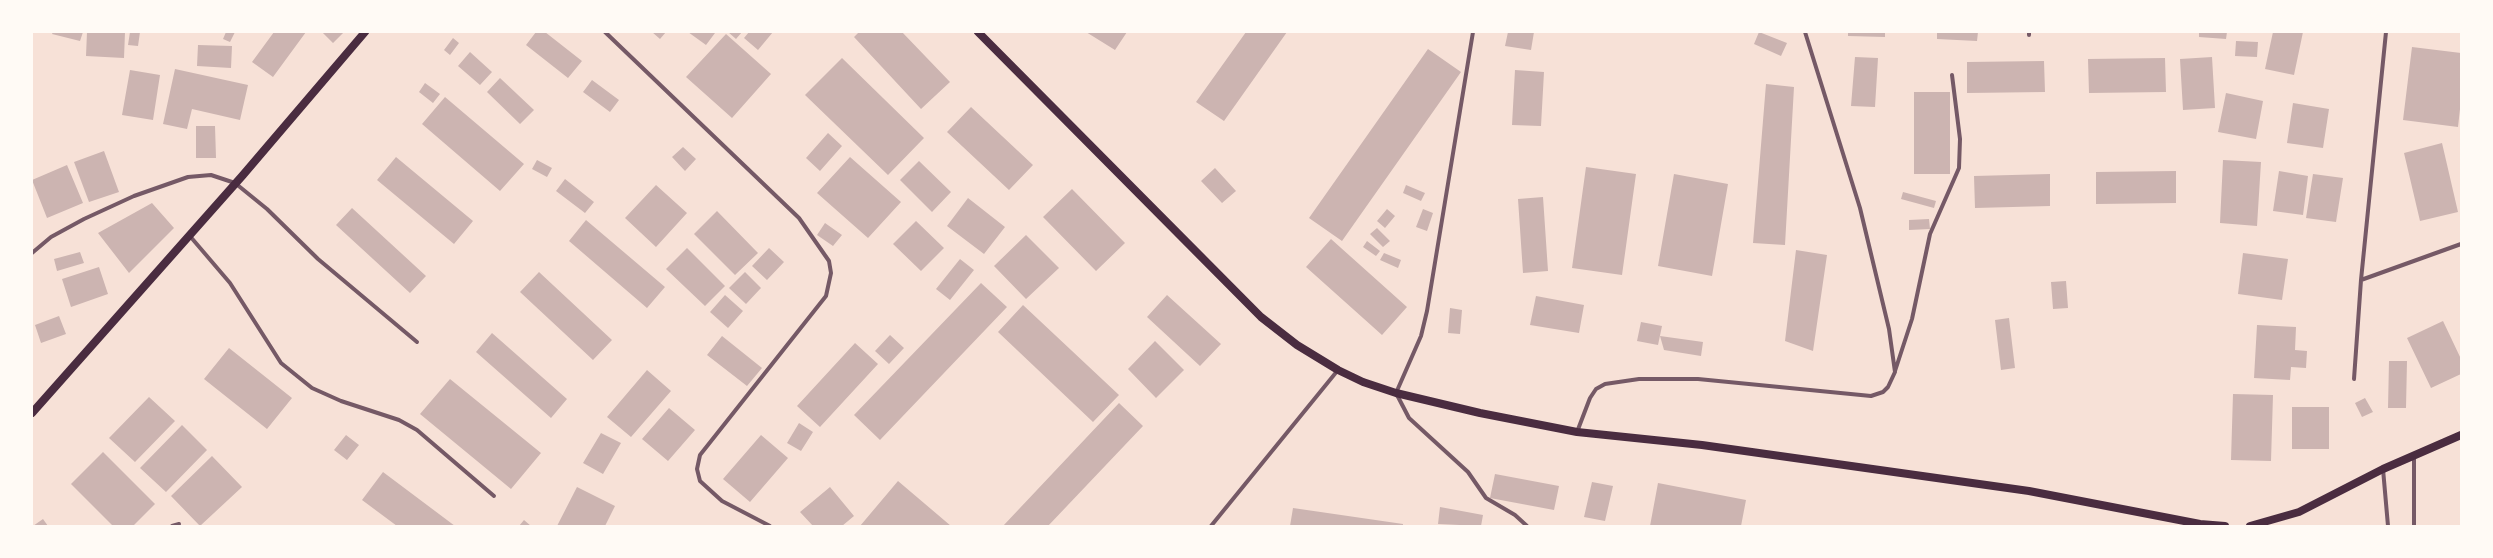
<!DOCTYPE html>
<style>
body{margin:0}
#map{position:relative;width:2493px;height:558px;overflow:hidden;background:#f7e1d7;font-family:Merriweather,serif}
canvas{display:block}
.frame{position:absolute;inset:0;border:33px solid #fffaf5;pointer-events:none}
</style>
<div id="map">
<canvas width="2493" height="558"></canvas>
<div class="frame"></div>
</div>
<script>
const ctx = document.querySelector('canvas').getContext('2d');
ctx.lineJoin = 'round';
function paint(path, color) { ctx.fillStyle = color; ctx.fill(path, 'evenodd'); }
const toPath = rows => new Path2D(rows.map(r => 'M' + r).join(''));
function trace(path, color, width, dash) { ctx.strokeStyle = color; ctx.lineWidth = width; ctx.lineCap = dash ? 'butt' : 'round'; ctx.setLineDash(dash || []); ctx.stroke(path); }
paint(toPath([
 [53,32,83,32,80,41,52,34],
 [87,32,125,32,124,58,86,56],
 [130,32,140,32,138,46,128,45],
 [226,32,235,32,230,42,223,39],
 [274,32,306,32,273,77,252,62],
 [322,32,344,32,333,43],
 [536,32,545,32,582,61,568,78,526,45],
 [652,32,666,32,660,39],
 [688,32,713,32,715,33,706,45],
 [728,32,742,32,736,39],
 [749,32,773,32,758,50,744,38],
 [859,32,902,32,950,82,921,109,854,37],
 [1086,32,1127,32,1115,50],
 [1246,32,1287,32,1224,121,1196,102],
 [1508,32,1534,32,1531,50,1505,46],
 [1759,32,1787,43,1781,56,1754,44],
 [1848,32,1885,32,1885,37,1848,36],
 [1937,32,1978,32,1977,41,1937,39],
 [2199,32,2227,32,2226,39,2199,37],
 [2273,32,2303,32,2294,75,2265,69],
 [726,34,771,74,732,118,686,77],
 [453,38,459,43,450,55,444,50],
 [2236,41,2258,42,2257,57,2235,56],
 [198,45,232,46,231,68,197,66],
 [2412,47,2461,53,2461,100,2458,127,2403,120],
 [1428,49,1461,72,1342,241,1309,218],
 [470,52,492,72,480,85,458,66],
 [1855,57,1878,58,1875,107,1851,106],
 [2212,57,2215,108,2183,110,2180,59],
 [842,58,924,138,888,175,805,95],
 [2165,58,2166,92,2089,93,2088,59],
 [2044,61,2045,92,1967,93,1967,62],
 [175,69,248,85,240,120,192,109,187,129,163,124],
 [130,70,160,75,153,120,122,115],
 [1515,70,1544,72,1541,126,1512,125],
 [500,78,534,110,520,124,487,92],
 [592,80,619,100,610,112,583,92],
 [425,83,440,94,433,103,419,92],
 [1766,84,1794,87,1785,245,1753,243],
 [1914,92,1950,92,1950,174,1914,174],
 [2226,93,2263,101,2256,139,2218,132],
 [445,97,524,164,500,191,422,124],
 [2293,103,2329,109,2323,148,2287,143],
 [971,107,1033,165,1009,190,947,132],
 [196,126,215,126,216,158,196,158],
 [828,133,842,146,820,171,806,158],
 [2442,143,2458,212,2420,221,2404,153],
 [683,147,696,159,685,171,672,157],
 [104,151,119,192,89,202,74,162],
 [396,157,473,221,454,244,377,180],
 [850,157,901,202,868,238,817,193],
 [537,160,552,168,547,177,532,169],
 [2223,160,2261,162,2257,226,2220,223],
 [919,161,951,192,932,212,900,180],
 [67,165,83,203,47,218,32,180],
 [1586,167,1636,174,1622,275,1572,268],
 [1215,168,1236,191,1222,203,1201,181],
 [2176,171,2176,203,2096,204,2096,172],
 [2279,171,2308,176,2303,215,2273,211],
 [1674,174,1728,184,1712,276,1658,266],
 [2050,174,2050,206,1975,208,1974,176],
 [2313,174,2343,178,2336,222,2306,218],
 [565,179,594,202,585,213,556,191],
 [656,185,687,213,656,247,625,218],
 [1406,185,1425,193,1421,201,1403,193],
 [1072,189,1125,243,1096,271,1043,217],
 [1903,192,1936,201,1934,208,1901,199],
 [1543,197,1548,271,1523,273,1518,199],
 [968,198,1005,227,984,254,947,226],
 [152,203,174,228,129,273,98,233],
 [352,208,426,276,410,293,336,225],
 [1387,209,1395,216,1385,228,1377,221],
 [1423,209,1433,213,1427,231,1416,227],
 [717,211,758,253,735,275,694,234],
 [1929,219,1930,229,1909,230,1909,220],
 [586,220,665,287,647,308,569,241],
 [916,221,944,248,921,271,893,244],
 [825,223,842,235,833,246,817,235],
 [1377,228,1390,241,1383,247,1370,234],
 [1026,235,1059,268,1026,299,994,266],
 [1331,239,1407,307,1382,335,1306,267],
 [1367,241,1380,251,1376,256,1363,247],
 [687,248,725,286,705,306,666,269],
 [769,248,784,262,767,280,752,266],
 [1796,250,1827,255,1813,351,1785,341],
 [80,252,84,263,57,271,54,259],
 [1384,253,1401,260,1398,268,1380,260],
 [2243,253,2288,259,2282,300,2238,294],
 [960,259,974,270,950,300,936,289],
 [99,267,108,294,71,307,62,279],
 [539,272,612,340,593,360,520,292],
 [745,272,761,288,746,304,729,288],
 [2066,281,2068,308,2053,309,2051,282],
 [981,283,1007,307,880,440,854,415],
 [725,295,743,311,728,328,710,312],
 [1167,295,1221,344,1200,366,1147,317],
 [1536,296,1584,305,1579,333,1530,325],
 [1023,305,1119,395,1093,422,998,332],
 [1450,308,1462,310,1460,334,1448,333],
 [59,316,66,334,41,343,35,325],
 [2009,318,2015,368,2001,370,1995,320],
 [2443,321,2461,359,2461,374,2431,388,2407,338],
 [1641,322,1662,326,1658,345,1637,341],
 [2257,325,2296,327,2295,350,2307,351,2306,368,2291,367,2290,380,2254,378],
 [492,333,567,399,551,418,476,352],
 [890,335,904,348,889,364,875,351],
 [722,336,762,368,747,386,707,355],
 [1660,336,1703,342,1701,356,1664,350],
 [1155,341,1184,370,1156,398,1128,369],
 [855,343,878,364,820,427,797,406],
 [229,348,292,398,267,429,204,379],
 [2389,361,2407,361,2406,408,2388,408],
 [647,370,671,391,631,437,607,417],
 [450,379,541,453,511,489,420,414],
 [2233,394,2273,395,2271,461,2231,460],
 [149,397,175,421,135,462,109,438],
 [2365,398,2373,412,2362,417,2355,403],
 [1119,403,1143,426,1048,526,1003,526],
 [2292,407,2329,407,2329,449,2292,449],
 [669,408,695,430,668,461,642,439],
 [799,423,813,432,801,451,787,443],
 [182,425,207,450,166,492,140,468],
 [601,433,621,443,603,474,583,463],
 [346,435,359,445,347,460,334,450],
 [761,435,788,458,750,502,723,479],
 [103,452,155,504,133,526,113,526,71,484],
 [212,456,242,487,200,526,171,496],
 [383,472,455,526,397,526,362,500],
 [1495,474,1559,486,1554,510,1490,498],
 [898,481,951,526,860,526],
 [1592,482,1613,486,1605,521,1584,517],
 [1658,483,1746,500,1741,526,1650,526],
 [577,487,615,506,605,526,557,526],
 [830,487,854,516,842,526,813,526,800,512],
 [1440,507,1483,515,1481,526,1438,524],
 [1293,508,1403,524,1403,526,1290,526],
 [43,519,48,526,33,526],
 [524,520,531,526,519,526]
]), '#ccb4b1');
trace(toPath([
 [605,32,799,218,829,261,831,273,826,296,700,455,697,469,700,481,722,501,770,526],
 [1473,32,1427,311,1421,336,1396,393,1409,418,1468,472,1486,498,1515,515,1527,526],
 [2029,35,2029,32],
 [189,235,230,283,281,363,312,388,341,401,399,420,417,430,494,496],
 [32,253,51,237,84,219,134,196,188,177,211,175,235,183,267,209,318,259,417,342],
 [2361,280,2461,244],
 [1895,371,1912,319,1930,234,1959,168,1960,139,1952,75],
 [2354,379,2361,280,2386,32],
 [1577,432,1590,398,1596,389,1605,384,1639,379,1698,379,1871,396,1883,392,1888,387,1895,372,1889,329,1860,208,1805,32],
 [2383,469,2388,526],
 [172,526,179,524],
 [1211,526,1338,370],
 [2414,526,2414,456]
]), '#755966', 4);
trace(toPath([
 [978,32,1261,317,1297,345,1338,370,1363,382,1396,393,1480,413,1577,432,1702,445,2029,491,2200,524,2225,526],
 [32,413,243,175,365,32],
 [2250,526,2299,512,2383,469,2461,435]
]), '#4a2c40', 8);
</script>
